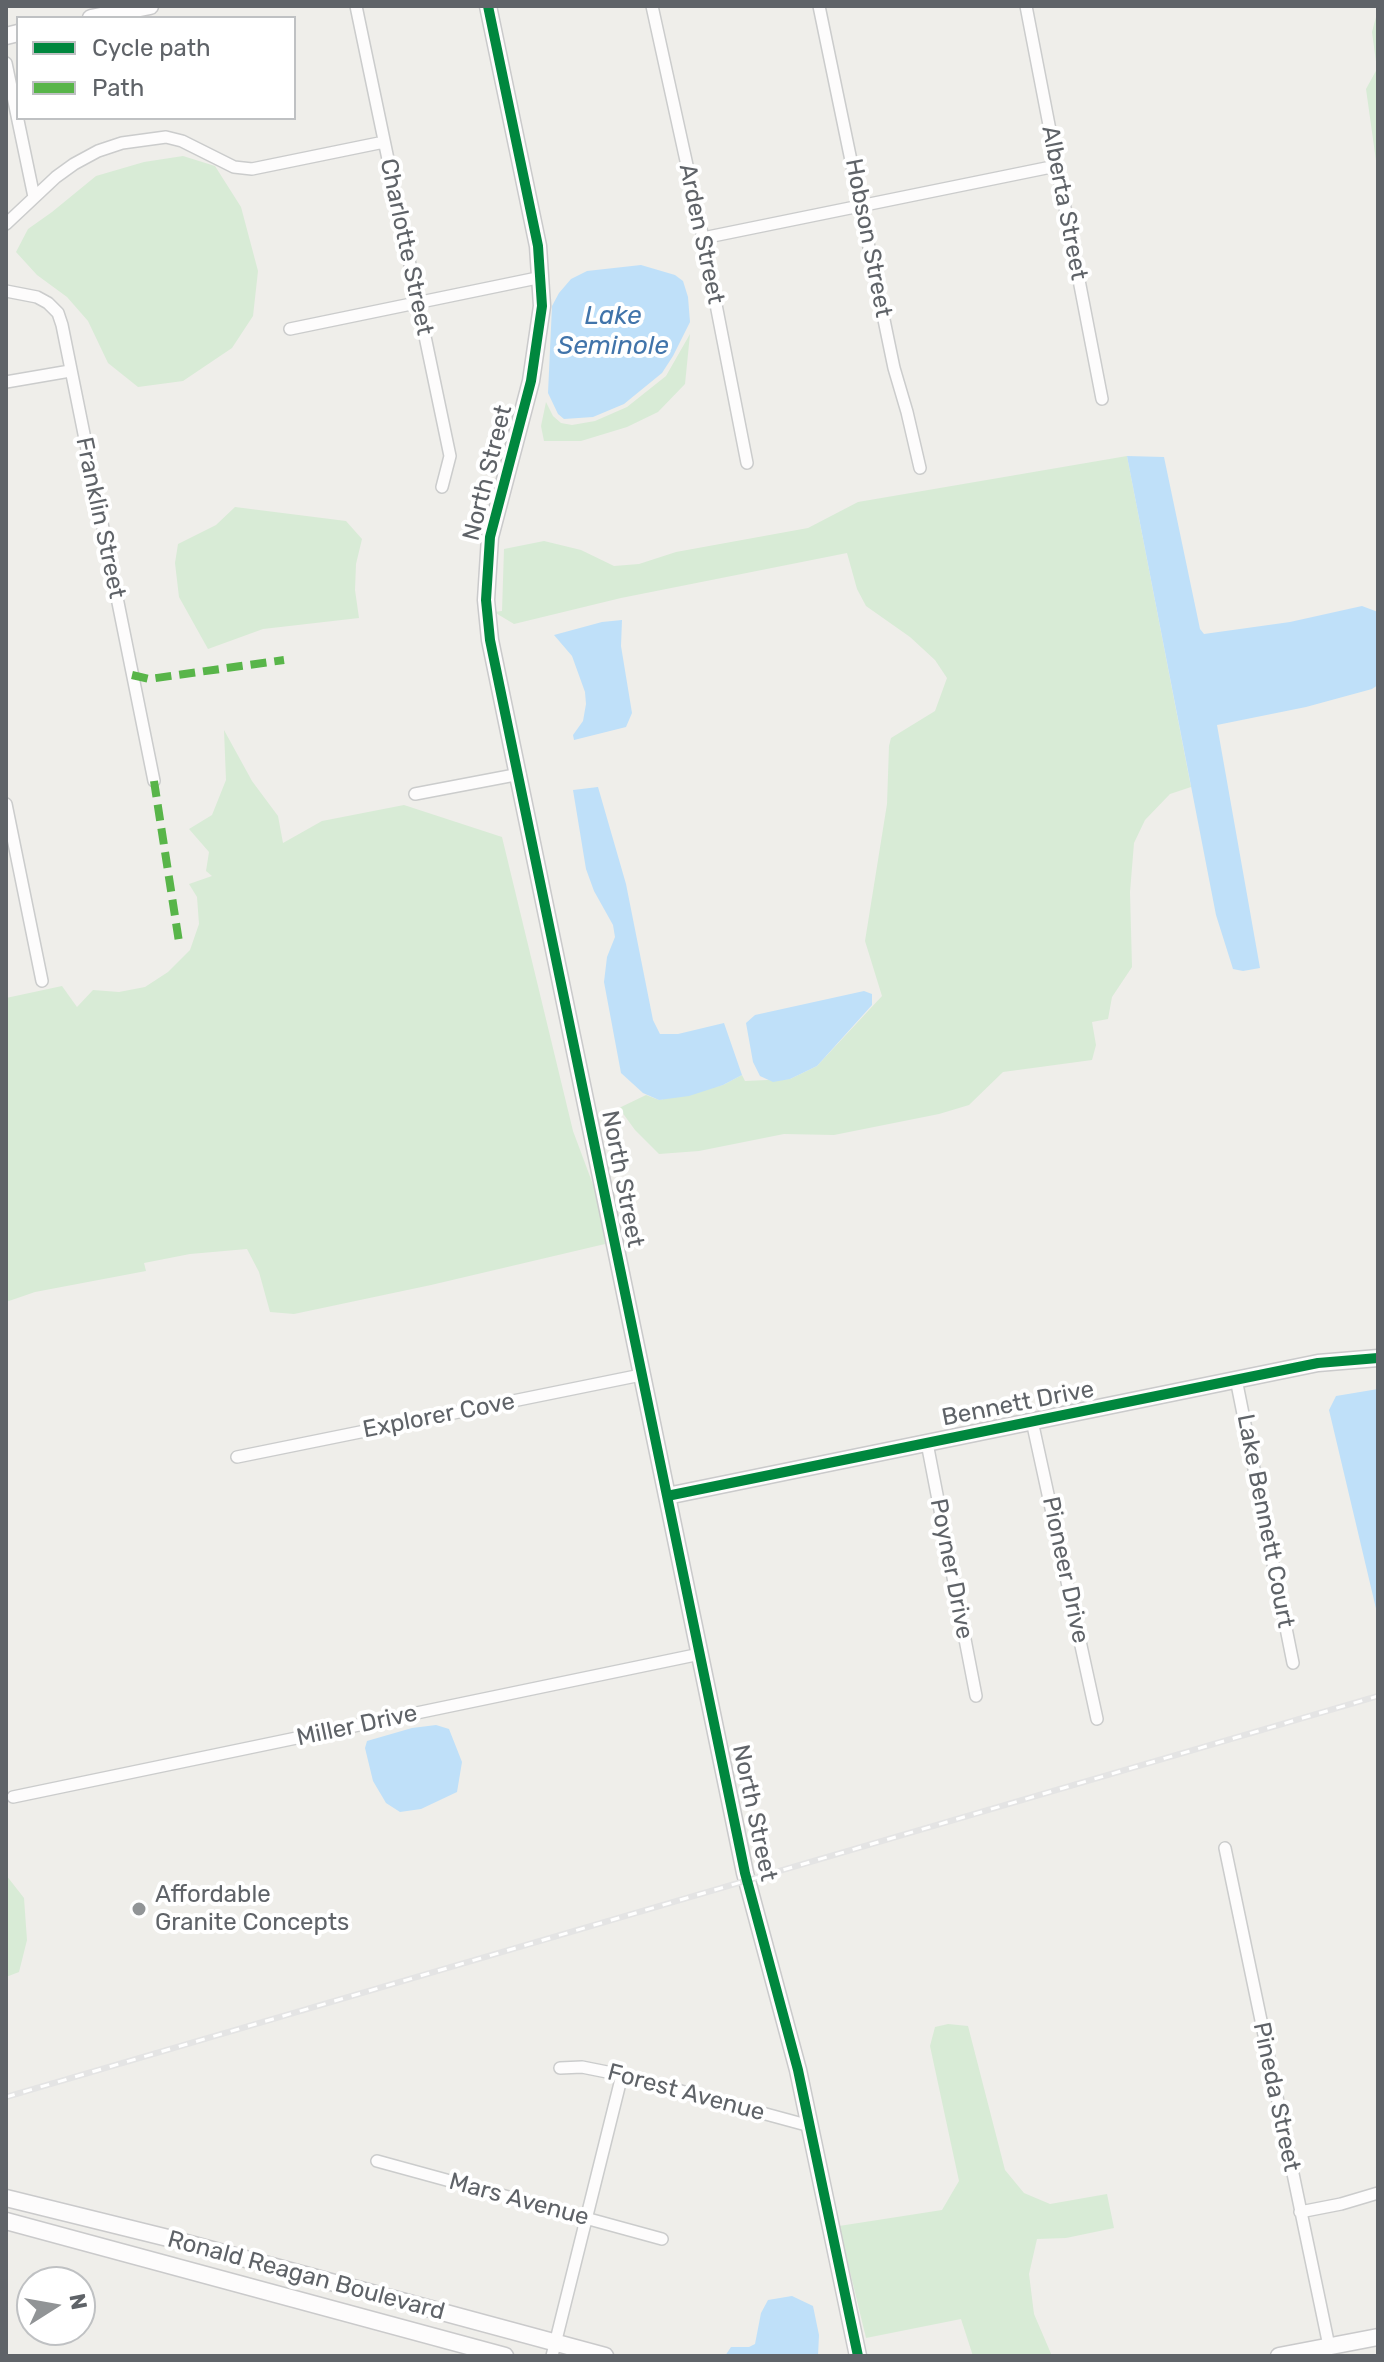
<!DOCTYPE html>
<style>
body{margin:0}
#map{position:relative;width:1384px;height:2362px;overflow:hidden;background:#efeeea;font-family:Rubik,sans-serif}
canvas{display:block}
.frame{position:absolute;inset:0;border:8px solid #5f6368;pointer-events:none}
.legend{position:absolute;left:16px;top:16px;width:280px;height:104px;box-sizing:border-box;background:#fff;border:2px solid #bfc1c3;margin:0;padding:10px 14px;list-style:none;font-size:24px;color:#5f6368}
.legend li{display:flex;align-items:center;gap:16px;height:40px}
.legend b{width:40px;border:2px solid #bfc1c3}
.north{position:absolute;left:16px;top:2266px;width:80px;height:80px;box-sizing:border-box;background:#fff;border:2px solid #bfc1c3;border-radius:50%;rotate:79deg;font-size:22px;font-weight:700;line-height:32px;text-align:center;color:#5f6368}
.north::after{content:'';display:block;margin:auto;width:28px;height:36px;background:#919496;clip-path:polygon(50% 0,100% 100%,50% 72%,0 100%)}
</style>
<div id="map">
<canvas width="1384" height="2362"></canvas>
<div class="frame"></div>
<ul class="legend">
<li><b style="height:10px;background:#00873e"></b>Cycle path</li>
<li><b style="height:10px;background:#58b549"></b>Path</li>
</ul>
<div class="north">N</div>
</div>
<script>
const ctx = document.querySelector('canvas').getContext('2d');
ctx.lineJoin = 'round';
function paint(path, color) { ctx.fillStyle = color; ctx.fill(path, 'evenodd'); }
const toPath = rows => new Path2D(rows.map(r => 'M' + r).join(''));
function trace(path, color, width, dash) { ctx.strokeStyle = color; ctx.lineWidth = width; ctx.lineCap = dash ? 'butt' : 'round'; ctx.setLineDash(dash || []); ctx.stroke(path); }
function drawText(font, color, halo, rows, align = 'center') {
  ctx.font = font + ' Rubik,sans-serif'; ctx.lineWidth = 8; ctx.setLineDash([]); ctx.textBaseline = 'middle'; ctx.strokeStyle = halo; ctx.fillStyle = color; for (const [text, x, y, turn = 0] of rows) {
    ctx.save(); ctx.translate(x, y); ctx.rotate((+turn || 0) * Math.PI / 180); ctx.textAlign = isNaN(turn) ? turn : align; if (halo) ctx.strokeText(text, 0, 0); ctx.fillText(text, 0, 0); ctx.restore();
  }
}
paint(toPath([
 [1376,6,1378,6,1378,175,1366,89,1377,69,1372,32,1377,13],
 [183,156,215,166,241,207,258,271,253,316,232,348,183,381,138,387,108,363,88,321,67,297,37,275,16,252,28,229,52,212,96,176,144,162],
 [690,334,685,384,658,412,627,427,581,441,544,441,541,426,546,402,553,416,561,423,572,425,595,421,627,407,666,376],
 [1127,456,1191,787,1170,794,1145,820,1134,843,1130,892,1132,967,1112,997,1108,1019,1092,1022,1096,1045,1092,1060,1003,1072,969,1105,939,1114,834,1135,784,1134,699,1151,659,1154,635,1130,619,1108,646,1095,659,1100,723,1085,742,1075,745,1081,790,1079,817,1066,882,996,865,941,887,804,889,746,891,738,935,711,947,678,935,660,910,637,866,606,857,589,847,553,621,598,514,624,494,612,502,611,504,549,544,541,581,550,614,566,639,564,676,552,808,528,858,502],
 [235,507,346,521,362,539,356,564,355,590,359,618,263,629,208,649,179,597,175,563,178,544,216,525],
 [224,730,252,781,278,816,283,843,322,821,404,805,502,837,573,1131,601,1206,605,1244,431,1285,294,1314,270,1312,259,1272,247,1249,190,1254,144,1263,146,1271,35,1292,6,1302,6,998,62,986,77,1007,93,990,119,992,145,987,168,972,190,950,199,924,197,897,189,884,212,876,206,871,209,852,189,829,212,815,226,780],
 [6,1875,24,1898,27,1940,19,1972,6,1977],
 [948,2024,968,2026,1005,2170,1024,2193,1050,2204,1107,2194,1114,2228,1066,2238,1037,2239,1029,2274,1034,2314,1052,2356,973,2356,961,2319,866,2338,839,2226,942,2210,959,2181,930,2046,935,2027]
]), '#d8ebd6');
paint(toPath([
 [641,265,675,275,683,281,688,297,690,322,673,356,662,373,624,404,593,417,564,419,558,414,548,393,552,306,559,293,571,279,587,271],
 [1127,456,1164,457,1200,629,1204,634,1290,622,1362,606,1378,612,1378,685,1372,689,1306,707,1217,725,1260,968,1243,971,1233,969,1216,915],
 [622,620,621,646,632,713,626,727,574,740,573,735,583,721,586,704,585,692,572,656,554,635,602,622],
 [598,787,626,884,653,1020,660,1034,678,1034,724,1023,742,1075,723,1085,689,1096,659,1100,643,1093,621,1073,604,982,607,957,615,937,613,925,594,891,586,869,573,790],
 [864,991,872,994,872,1005,817,1066,790,1079,773,1082,760,1076,753,1062,746,1023,755,1015],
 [1378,1389,1378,1617,1329,1410,1336,1396],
 [436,1725,449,1729,462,1762,457,1792,421,1809,400,1812,386,1803,373,1781,365,1748,367,1741,412,1728],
 [792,2296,813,2306,819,2335,818,2356,725,2356,731,2347,749,2347,755,2344,761,2313,768,2300]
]), '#bfe0f9');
const street = toPath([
 [356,6,450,456,442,487],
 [652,6,703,238,747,463],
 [819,6,894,368,907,412,920,468],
 [1026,6,1102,399],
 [6,63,34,197],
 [6,224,56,177,74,164,98,151,122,143,166,137,182,141,234,167,252,169,384,142],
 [703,238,1056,166],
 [6,291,37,297,48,303,58,313,62,325,154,781],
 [290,329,542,277],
 [6,382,70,371],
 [415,794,520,774],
 [6,804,42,981],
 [1236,1379,1293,1663],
 [1032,1421,1097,1719],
 [927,1443,976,1696],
 [237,1457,641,1375],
 [13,1797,700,1654],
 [1225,1848,1329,2346],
 [560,2068,582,2067,622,2075,810,2126],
 [377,2161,662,2239],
 [1300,2212,1341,2204,1378,2193],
 [552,2356,622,2075]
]);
const secondary = toPath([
 [488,6,538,246,542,306,531,381,490,537,486,600,490,640,745,1873,798,2070,858,2356],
 [91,18,150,6],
 [6,36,18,33],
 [667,1496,1318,1363,1378,1358],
 [6,2198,168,2238,605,2356],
 [6,2221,505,2356],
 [1279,2356,1378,2337]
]);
trace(street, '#cbcccc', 14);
trace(secondary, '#cacacb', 19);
trace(street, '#fdfcfc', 11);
trace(secondary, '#fdfcfc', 16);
const rail = toPath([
 [6,2097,1378,1696]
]);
trace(rail, '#e4e4e4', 6);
trace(rail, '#fff', 3, [9]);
trace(toPath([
 [132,675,149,679,284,660],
 [154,781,179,942]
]), '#58b549', 8, [16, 8]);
trace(toPath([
 [488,6,538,246,542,306,531,381,490,537,486,600,490,640,745,1873,798,2070,858,2356],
 [667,1496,1318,1363,1378,1358]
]), '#00873e', 10);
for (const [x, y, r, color] of [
 [139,1909,8,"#919496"]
]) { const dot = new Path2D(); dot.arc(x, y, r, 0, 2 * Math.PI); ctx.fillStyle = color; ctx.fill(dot); trace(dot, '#fff', 3); }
drawText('24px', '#5f6368', '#fff', [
 ["Alberta Street",1064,203,79],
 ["Arden Street",701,234,78],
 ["Hobson Street",868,238,79],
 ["Charlotte Street",406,247,78],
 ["North Street",488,473,-76],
 ["Franklin Street",100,518,78],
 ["North Street",622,1179,79],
 ["Bennett Drive",1018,1404,-11],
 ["Explorer Cove",439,1416,-11],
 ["Lake Bennett Court",1265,1521,79],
 ["Poyner Drive",951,1569,79],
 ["Pioneer Drive",1065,1570,78],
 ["Miller Drive",357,1726,-12],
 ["North Street",754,1813,78],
 ["Forest Avenue",686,2093,15],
 ["Pineda Street",1276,2097,78],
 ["Mars Avenue",519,2200,15],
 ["Ronald Reagan Boulevard",306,2276,15]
]);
drawText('24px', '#5f6368', '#fff', [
 ["Affordable",155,1895],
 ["Granite Concepts",155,1923]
], 'left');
drawText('italic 26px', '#4174aa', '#fff', [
 ["Lake",613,316],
 ["Seminole",613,346]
]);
</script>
